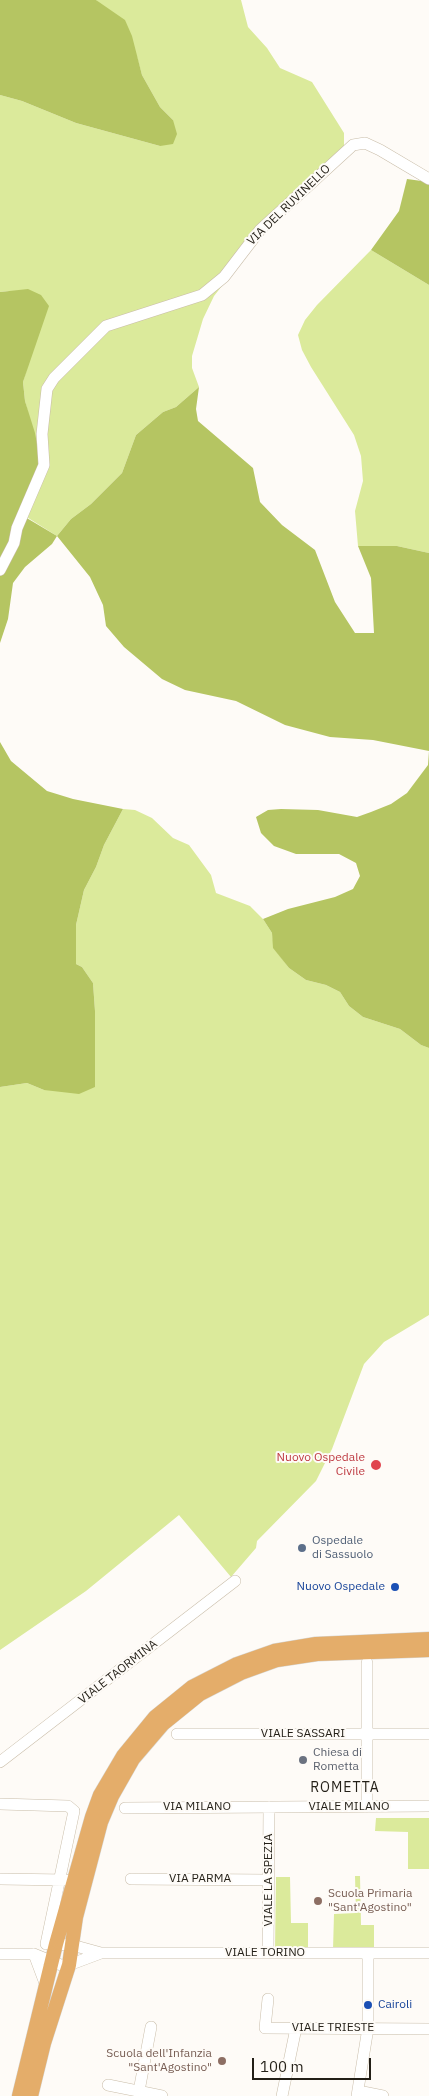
<!DOCTYPE html>
<style>
body{margin:0}
#map{position:relative;width:429px;height:2096px;overflow:hidden;background:#fefbf7;font-family:"IBM Plex Sans",sans-serif}
canvas{display:block}
.scale{position:absolute;left:252px;top:2058px;width:119px;height:22px;box-sizing:border-box;border:2px solid #231f17;border-top:0;padding-left:6px;font-size:15px;line-height:18px;white-space:nowrap;color:#231f17;-webkit-text-stroke:4px #fefbf7;paint-order:stroke}
</style>
<div id="map">
<canvas width="429" height="2096"></canvas>
<div class="scale">100 m</div>
</div>
<script>
const ctx = document.querySelector('canvas').getContext('2d');
ctx.lineJoin = 'round';
function paint(path, color) { ctx.fillStyle = color; ctx.fill(path, 'evenodd'); }
const toPath = rows => new Path2D(rows.map(r => 'M' + r).join(''));
function trace(path, color, width, dash) { ctx.strokeStyle = color; ctx.lineWidth = width; ctx.lineCap = dash ? 'butt' : 'round'; ctx.setLineDash(dash || []); ctx.stroke(path); }
function drawText(font, color, halo, rows, align = 'center') {
  ctx.font = font + ' "IBM Plex Sans",sans-serif'; ctx.lineWidth = 4; ctx.setLineDash([]); ctx.textBaseline = 'middle'; ctx.strokeStyle = halo; ctx.fillStyle = color; for (const [text, x, y, turn = 0] of rows) {
    ctx.save(); ctx.translate(x, y); ctx.rotate((+turn || 0) * Math.PI / 180); ctx.textAlign = isNaN(turn) ? turn : align; if (halo) ctx.strokeText(text, 0, 0); ctx.fillText(text, 0, 0); ctx.restore();
  }
}
paint(toPath([
 [96,0,241,0,248,27,267,48,280,68,312,82,344,133,344,149,255,244,214,296,203,319,192,356,192,368,199,387,176,407,163,412,136,435,122,473,91,504,71,519,57,536,25,516,38,450,25,401,23,382,34,345,9,291,0,292,0,95,22,101,76,123,160,146,173,120,160,107,142,75,137,57],
 [371,250,429,285,429,553,397,546,358,546,355,511,363,481,361,456,354,435,311,367,302,350,298,335,305,320,317,305],
 [123,809,135,810,152,818,173,838,189,845,211,875,216,893,250,906,263,919,272,933,274,948,289,968,306,980,326,985,340,992,349,1006,363,1017,400,1029,421,1045,429,1048,429,1315,384,1342,364,1364,332,1449,316,1481,257,1541,256,1548,231,1577,179,1515,86,1591,0,1650,0,1087,27,1083,44,1090,95,1087,95,1011,93,983,82,967,76,964,76,925,84,890,96,867,104,845],
 [376,1818,429,1818,429,1869,408,1869,408,1832,375,1831],
 [355,1876,360,1876,361,1925,374,1925,374,1951,333,1950,334,1914,356,1913],
 [276,1877,290,1877,291,1923,308,1923,308,1949,275,1949]
]), '#dbea9b');
paint(toPath([
 [0,0,96,0,125,20,132,36,142,75,160,107,173,120,177,134,173,144,160,146,76,123,22,101,0,95],
 [407,179,429,182,429,285,371,250,399,211],
 [28,289,41,295,49,306,23,382,25,401,35,433,41,466,25,517,57,536,71,519,91,504,122,473,136,435,163,412,176,407,199,387,196,409,198,421,253,468,260,502,282,525,315,550,335,602,355,633,374,633,371,578,358,546,397,546,429,553,429,1048,421,1045,400,1029,363,1017,349,1006,340,992,326,985,306,980,289,968,273,948,272,933,263,919,288,909,335,897,353,889,360,876,356,863,339,854,296,854,274,846,261,833,256,817,268,810,281,809,318,810,357,817,371,812,391,804,407,793,428,765,429,751,373,740,330,737,285,725,236,701,185,690,162,679,124,647,106,626,103,605,90,577,57,536,52,544,25,567,13,583,8,619,0,643,0,292],
 [0,742,11,761,47,791,73,799,123,809,104,845,96,867,84,890,76,925,76,964,82,967,93,983,95,1011,95,1087,79,1094,44,1090,27,1083,0,1087]
]), '#b5c562');
const minor = toPath([
 [0,570,14,543,17,528,44,465,42,434,47,389,54,378,106,326,202,295,224,277,260,230,353,145,365,143,380,150,429,179],
 [177,1734,429,1734],
 [0,1762,235,1581],
 [0,1804,68,1806,74,1811,46,1944],
 [367,1807,367,1663],
 [125,1808,429,1806],
 [0,1879,66,1880],
 [131,1879,269,1880],
 [49,1944,72,1945,101,1953],
 [268,1953,269,1807],
 [0,1954,34,1954,61,1965,69,1965,101,1953,429,1953],
 [34,1954,46,1986],
 [268,1999,265,2028,429,2029],
 [108,2085,162,2096],
 [139,2091,151,2027],
 [358,2091,383,2096],
 [282,2096,296,2028],
 [357,2096,368,2028,368,1954]
]);
const major = toPath([
 [19,2096,56,1944,92,1817,100,1795,123,1756,155,1717,192,1687,237,1664,274,1651,316,1644,429,1639],
 [31,2096,44,2043,69,1965,76,1917,101,1822,112,1796,133,1759,163,1724,200,1694,241,1673,277,1660,317,1654,429,1650]
]);
trace(minor, '#c9bda9', 12);
trace(major, '#d7d7d5', 15);
trace(minor, '#fff', 11);
trace(major, '#e4ad6a', 14);
for (const [x, y, r, color] of [
 [376,1465,6,"#e0444e"],
 [302,1548,5,"#5c6f8a"],
 [395,1587,5,"#1a4fb4"],
 [303,1760,5,"#6b7280"],
 [318,1901,5,"#8d6e63"],
 [368,2005,5,"#1a4fb4"],
 [222,2061,5,"#8d6e63"]
]) { const dot = new Path2D(); dot.arc(x, y, r, 0, 2 * Math.PI); ctx.fillStyle = color; ctx.fill(dot); trace(dot, '#fefbf7', 2); }
drawText('12px', '#231f17', '#fefbf7', [
 ["VIA DEL RUVINELLO",289,205,-44],
 ["VIALE TAORMINA",118,1672,-38],
 ["VIALE SASSARI",303,1734],
 ["VIA MILANO",197,1807],
 ["VIALE MILANO",349,1807],
 ["VIA PARMA",200,1879],
 ["VIALE LA SPEZIA",269,1880,-90],
 ["VIALE TORINO",265,1953],
 ["VIALE TRIESTE",333,2028]
]);
drawText('12px', '#be3a42', '#fefbf7', [
 ["Nuovo Ospedale",365,1458],
 ["Civile",365,1472]
], 'right');
drawText('12px', '#4e5e75', '#fefbf7', [
 ["Ospedale",312,1541],
 ["di Sassuolo",312,1555]
], 'left');
drawText('12px', '#164399', '#fefbf7', [
 ["Nuovo Ospedale",385,1587],
 ["Cairoli",378,2005,"left"]
], 'right');
drawText('12px', '#5b616d', '#fefbf7', [
 ["Chiesa di",313,1753],
 ["Rometta",313,1767]
], 'left');
drawText('12px', '#785e54', '#fefbf7', [
 ["Scuola Primaria",328,1894],
 ["\"Sant'Agostino\"",328,1908],
 ["Scuola dell'Infanzia",212,2054,"right"],
 ["\"Sant'Agostino\"",212,2068,"right"]
], 'left');
ctx.letterSpacing = '1px';
drawText('14px', '#231f17', '#fefbf7', [
 ["ROMETTA",345,1788]
]);
ctx.letterSpacing = '0px';
</script>
